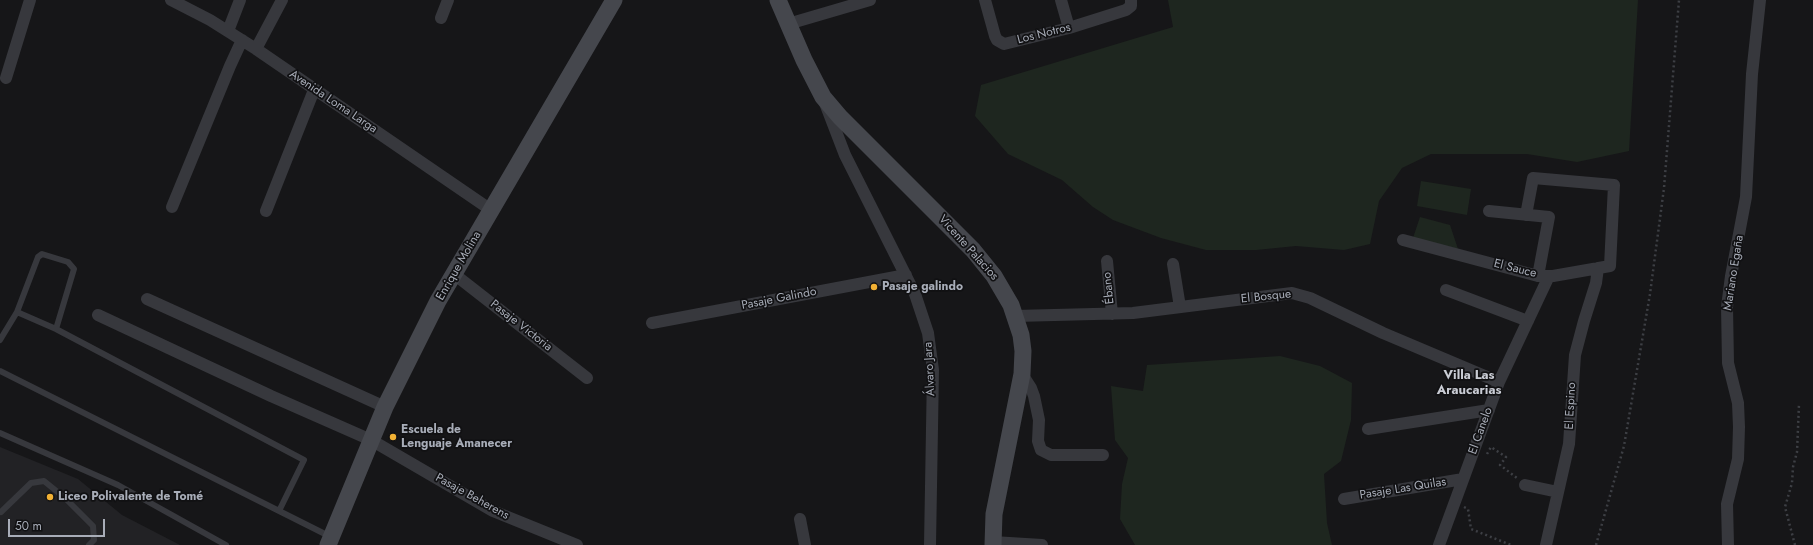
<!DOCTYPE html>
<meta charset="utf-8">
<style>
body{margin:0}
#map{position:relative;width:1813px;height:545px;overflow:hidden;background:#161618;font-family:Jost,sans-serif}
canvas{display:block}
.scale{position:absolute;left:8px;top:519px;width:97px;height:18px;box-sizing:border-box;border:2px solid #a8adb8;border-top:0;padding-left:5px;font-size:12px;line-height:14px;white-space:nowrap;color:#a8adb8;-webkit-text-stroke:3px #111113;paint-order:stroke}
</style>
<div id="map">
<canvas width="1813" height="545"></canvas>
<div class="scale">50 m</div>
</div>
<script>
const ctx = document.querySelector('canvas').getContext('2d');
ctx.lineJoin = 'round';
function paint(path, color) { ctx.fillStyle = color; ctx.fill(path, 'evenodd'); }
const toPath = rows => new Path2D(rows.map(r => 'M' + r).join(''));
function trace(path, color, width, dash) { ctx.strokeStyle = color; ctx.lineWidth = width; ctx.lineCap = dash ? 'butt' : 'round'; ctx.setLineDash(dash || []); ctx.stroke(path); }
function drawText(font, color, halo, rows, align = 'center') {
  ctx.font = font + ' Jost,sans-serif'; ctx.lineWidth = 3.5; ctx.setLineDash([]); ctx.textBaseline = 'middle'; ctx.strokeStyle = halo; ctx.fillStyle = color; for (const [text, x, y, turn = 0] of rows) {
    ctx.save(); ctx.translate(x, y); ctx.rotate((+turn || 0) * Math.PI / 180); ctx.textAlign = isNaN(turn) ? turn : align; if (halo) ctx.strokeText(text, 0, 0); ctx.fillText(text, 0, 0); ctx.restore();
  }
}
paint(toPath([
 [0,447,78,479,122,515,180,545,0,545]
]), '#222225');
paint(toPath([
 [1168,0,1638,0,1629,151,1577,162,1527,154,1431,154,1402,168,1379,201,1370,244,1344,250,1296,246,1256,250,1206,250,1161,238,1113,220,1093,207,1062,180,1008,154,975,116,981,85,1173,27],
 [1421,181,1471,189,1467,215,1417,206],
 [1420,217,1450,225,1458,249,1413,238],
 [1280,356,1320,366,1352,383,1351,420,1341,461,1324,474,1327,523,1332,545,1135,545,1120,519,1122,484,1128,458,1115,440,1111,386,1143,391,1147,365]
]), '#1e261f');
trace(toPath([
 [1487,454,1491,447,1506,457,1500,465,1517,478],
 [1464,507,1468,509,1471,529,1511,545],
 [1596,545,1624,446,1650,294,1664,188,1679,0],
 [1795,545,1785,507,1792,483,1793,467,1797,452,1799,404]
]), '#3d3f44', 2.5, [2, 3]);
trace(toPath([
 [17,312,38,257,42,254,68,262,74,269,56,329],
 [0,340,17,312,56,329,304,460,279,511],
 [0,371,329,536],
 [0,433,118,485,226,545],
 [1,512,31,483,44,481,65,498,93,526,94,540,89,545]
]), '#37383d', 6);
trace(toPath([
 [171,0,210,20,256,49,491,210],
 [985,0,995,36,997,40,1004,44,1069,28,1126,10,1131,6,1131,0],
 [1061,0,1069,28],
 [441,18,448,0],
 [788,24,870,0],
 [228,31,240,0],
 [256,49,282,0],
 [6,78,30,0],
 [825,103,845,155,915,294,928,333,933,370,930,545],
 [172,207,230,66,242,40],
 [266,211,314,90],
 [1489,211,1549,217,1538,276],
 [1403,240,1538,276,1553,276,1610,266,1614,185,1533,178,1526,215],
 [1107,261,1112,314],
 [1173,264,1180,307],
 [454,274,587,378],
 [1446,290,1528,321],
 [147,299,385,407],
 [98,315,271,396,371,440,493,511,577,545],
 [1015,316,1133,313,1292,293,1310,298,1383,333,1499,382],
 [652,323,906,275],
 [1022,374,1031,388,1034,396,1039,420,1038,441,1041,450,1051,455,1103,455],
 [1368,429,1489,410],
 [1525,485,1558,492],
 [1344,499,1463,479],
 [800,519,805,545],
 [993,542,1042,545],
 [1439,545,1499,382,1549,276],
 [1546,545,1569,444,1575,355,1584,321,1596,283,1598,268],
 [1728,545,1727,504,1738,459,1739,427,1738,403,1728,363,1727,307,1731,276,1746,197,1752,74,1760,0]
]), '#37383d', 12);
trace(toPath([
 [778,0,804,60,823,97,840,117,973,250,994,276,1011,305,1021,335,1023,351,1022,374,994,514,993,545],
 [328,545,385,407,438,301,614,0]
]), '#45474d', 17);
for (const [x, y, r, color] of [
 [874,287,4,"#f2b134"],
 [393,437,4,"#f2b134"],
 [50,497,4,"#f2b134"]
]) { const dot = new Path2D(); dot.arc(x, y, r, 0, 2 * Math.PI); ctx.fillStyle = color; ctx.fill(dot); trace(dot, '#111113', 1.5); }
drawText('12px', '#a8adb8', '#111113', [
 ["Los Notros",1044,34,-14],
 ["Avenida Loma Larga",333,102,34],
 ["Vicente Palacios",968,248,48],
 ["Enrique Molina",459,266,-60],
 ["El Sauce",1515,269,14],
 ["Mariano Egaña",1734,273,-81],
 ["Ébano",1109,288,-96],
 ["El Bosque",1266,297,-6],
 ["Pasaje Galindo",779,299,-11],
 ["Pasaje Victoria",521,326,38],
 ["Álvaro Jara",930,369,-93],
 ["El Espino",1571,406,-87],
 ["El Canelo",1481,431,-70],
 ["Pasaje Las Quilas",1403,489,-9],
 ["Pasaje Beherens",472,497,29]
]);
drawText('bold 12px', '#a8adb8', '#111113', [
 ["Pasaje galindo",882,287],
 ["Escuela de",401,430],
 ["Lenguaje Amanecer",401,444],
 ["Liceo Polivalente de Tomé",58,497]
], 'left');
drawText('bold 13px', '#c9ccd4', '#111113', [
 ["Villa Las",1469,376],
 ["Araucarias",1469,391]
]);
</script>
